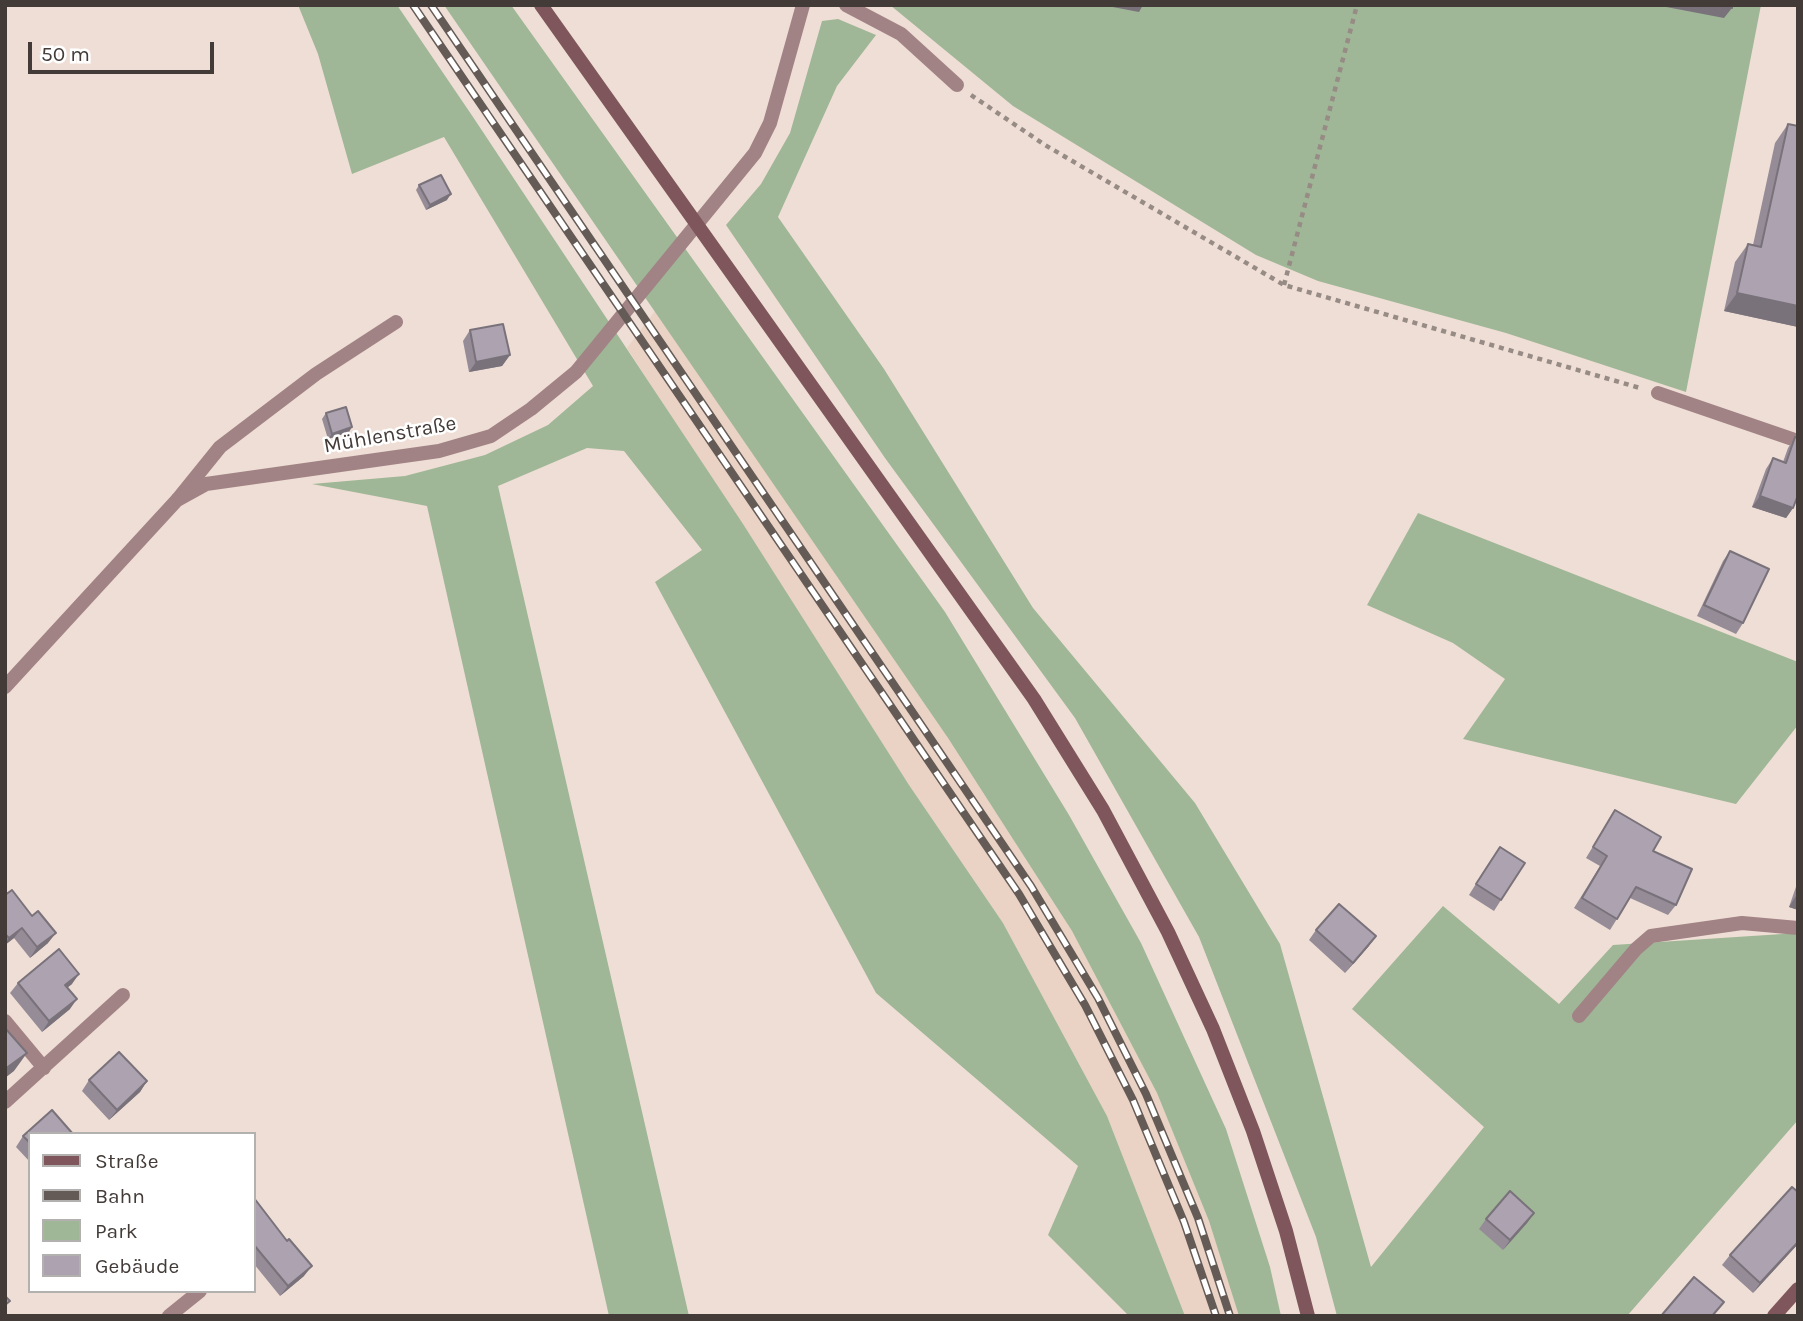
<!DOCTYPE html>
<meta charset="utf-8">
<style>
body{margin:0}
#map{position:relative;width:1803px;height:1321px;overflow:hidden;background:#efded5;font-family:Karla,sans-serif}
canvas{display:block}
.frame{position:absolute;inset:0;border:7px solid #423b38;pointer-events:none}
.legend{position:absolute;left:28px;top:1132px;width:228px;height:161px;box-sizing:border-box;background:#fff;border:2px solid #b3b1af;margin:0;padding:9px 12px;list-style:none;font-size:21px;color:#423b38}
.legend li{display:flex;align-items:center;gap:14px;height:35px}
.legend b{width:35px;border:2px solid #b3b1af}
.scale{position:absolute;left:28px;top:42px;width:186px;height:32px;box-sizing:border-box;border:4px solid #423b38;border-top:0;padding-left:9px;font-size:21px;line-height:24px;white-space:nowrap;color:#423b38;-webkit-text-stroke:5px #fff;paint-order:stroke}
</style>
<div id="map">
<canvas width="1803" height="1321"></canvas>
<div class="frame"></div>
<ul class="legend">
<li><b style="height:9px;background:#7f565b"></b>Straße</li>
<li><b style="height:9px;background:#645b57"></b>Bahn</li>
<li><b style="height:19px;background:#9fb796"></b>Park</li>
<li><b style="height:19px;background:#ada3b0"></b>Gebäude</li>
</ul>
<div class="scale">50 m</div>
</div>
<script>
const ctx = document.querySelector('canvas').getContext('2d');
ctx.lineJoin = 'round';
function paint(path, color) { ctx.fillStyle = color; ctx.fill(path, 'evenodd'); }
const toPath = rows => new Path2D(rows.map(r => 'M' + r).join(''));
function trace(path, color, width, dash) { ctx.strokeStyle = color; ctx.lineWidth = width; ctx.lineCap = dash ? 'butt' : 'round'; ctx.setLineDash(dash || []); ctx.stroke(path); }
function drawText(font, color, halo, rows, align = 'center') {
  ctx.font = font + ' Karla,sans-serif'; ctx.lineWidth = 5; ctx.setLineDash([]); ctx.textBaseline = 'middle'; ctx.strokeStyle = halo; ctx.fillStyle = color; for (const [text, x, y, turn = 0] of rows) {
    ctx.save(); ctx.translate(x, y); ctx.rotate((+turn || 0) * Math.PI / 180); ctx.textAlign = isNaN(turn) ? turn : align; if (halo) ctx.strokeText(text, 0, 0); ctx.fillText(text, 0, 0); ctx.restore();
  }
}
paint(toPath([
 [655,311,948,738,1072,931,1157,1093,1209,1221,1239,1316,1185,1316,1107,1116,1003,923,909,785,627,348]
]), '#ead2c5');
paint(toPath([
 [298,5,397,5,473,117,743,524,909,785,1003,923,1107,1116,1185,1316,1129,1316,1048,1235,1078,1166,876,993,655,582,702,550,624,451,587,448,498,486,689,1316,609,1316,427,506,312,484,405,476,485,455,548,425,593,386,444,137,352,174,318,54],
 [444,5,511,5,945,612,1069,815,1141,943,1226,1129,1270,1267,1281,1316,1239,1316,1209,1221,1157,1093,1072,931,948,738],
 [890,5,1761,5,1686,392,1506,333,1318,281,1256,255,1013,106],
 [838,19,876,35,837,86,778,217,884,369,1033,608,1195,803,1280,944,1371,1267,1484,1127,1352,1009,1443,906,1559,1004,1613,945,1798,933,1798,1120,1627,1316,1337,1316,1316,1237,1199,937,1075,718,885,458,726,225,761,184,790,133,822,21],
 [1418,513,1798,662,1798,725,1736,804,1463,739,1505,679,1453,643,1367,605]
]), '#9fb796');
trace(toPath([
 [971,95,1045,145,1284,285,1640,388],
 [1284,285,1357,5]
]), '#978b85', 4.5, [5, 5]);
trace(toPath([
 [846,5,901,34,957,85],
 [1658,393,1798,441],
 [178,499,220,447,316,374,396,322],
 [1579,1016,1636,949,1651,936,1742,923,1798,928],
 [5,1021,44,1068],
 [5,1102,123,995],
 [169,1316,200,1291]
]), '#a18386', 14);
trace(toPath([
 [5,687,177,500,206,484,439,451,491,436,531,409,576,372,755,153,770,123,803,5]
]), '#a18386', 14);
trace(toPath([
 [541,5,1034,699,1103,810,1168,932,1213,1029,1253,1131,1286,1231,1308,1316],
 [1774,1316,1798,1289]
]), '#7f565b', 14);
const rail = toPath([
 [413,5,1019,894,1085,1005,1133,1100,1184,1222,1216,1316],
 [431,5,1031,886,1098,998,1146,1094,1198,1218,1230,1316]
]);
trace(rail, '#645b57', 8);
trace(rail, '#fff', 5, [16]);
paint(toPath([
 [1788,124,1798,327,1724,311,1735,262,1748,244,1753,245,1775,143],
 [419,185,447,200,426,210,416,190],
 [470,330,510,355,502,366,469,372,463,341],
 [326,413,349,432,328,439,322,419],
 [1795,437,1794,504,1793,508,1786,518,1752,507,1766,469,1773,458,1783,462,1788,448],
 [1730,551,1743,623,1736,634,1697,616,1723,561],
 [1615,810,1653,851,1676,905,1668,915,1630,898,1610,930,1574,908,1600,866,1586,858],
 [1492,858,1501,900,1494,911,1469,895],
 [1798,881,1798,910,1789,907],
 [5,895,48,943,30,958,14,938,5,945],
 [1316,930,1376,936,1368,947,1345,973,1309,940],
 [18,983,72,984,68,987,70,1009,42,1032,10,993],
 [89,1080,147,1081,140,1092,109,1120,82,1091],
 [30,1134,30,1162,16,1147,23,1136],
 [1798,1192,1798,1244,1753,1293,1722,1265,1730,1255],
 [254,1198,287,1241,304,1276,280,1296,254,1264],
 [1534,1213,1527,1223,1503,1250,1479,1229,1486,1219]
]), '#958c97');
paint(toPath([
 [1102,5,1143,5,1139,12],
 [1719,5,1732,8,1724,18,1661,6],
 [451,194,447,200,426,210,430,205],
 [1737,293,1798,306,1798,327,1724,311],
 [510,355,502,366,469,372,476,362],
 [352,427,349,432,328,439,332,434],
 [1760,496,1793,508,1786,518,1752,507],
 [1796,896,1798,897,1798,910,1789,907],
 [22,928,14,938,5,945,5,943,9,938],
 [56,933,48,943,30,958,37,947],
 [1376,936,1368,947,1345,973,1353,963],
 [79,974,72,984,58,995,65,985],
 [77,999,70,1009,42,1032,49,1021],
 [27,1053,14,1071,5,1078,5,1069],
 [147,1081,140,1092,109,1120,117,1110],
 [1534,1213,1527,1223,1503,1250,1510,1240],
 [1798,1242,1798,1244,1753,1293,1760,1283],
 [312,1266,304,1276,280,1296,288,1286]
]), '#79727b');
const building = toPath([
 [1719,5,1732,5,1732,8,1719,5],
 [1788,124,1798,126,1798,306,1737,293,1748,244,1761,247,1788,124],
 [441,175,451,194,430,205,419,185,441,175],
 [503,324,510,355,476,362,470,330,503,324],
 [346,407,352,427,332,434,326,413,346,407],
 [1795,437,1798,438,1798,495,1793,508,1760,496,1773,458,1786,463,1795,437],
 [1730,551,1769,569,1743,623,1704,605,1730,551],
 [1615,810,1661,837,1653,851,1692,869,1676,905,1636,887,1617,919,1582,898,1607,856,1593,847,1615,810],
 [1500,847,1525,863,1501,900,1476,884,1500,847],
 [12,890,32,916,38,911,56,933,37,947,22,928,9,938,5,934,5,895,12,890],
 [1339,904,1376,936,1353,963,1316,930,1339,904],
 [59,949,79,974,65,985,77,999,49,1021,18,983,59,949],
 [5,1028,27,1053,5,1069,5,1028],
 [119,1052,147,1081,117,1110,89,1080,119,1052],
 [52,1110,73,1134,30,1134,30,1143,23,1136,52,1110],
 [1792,1187,1798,1192,1798,1242,1760,1283,1730,1255,1792,1187],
 [1510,1191,1534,1213,1510,1240,1486,1219,1510,1191],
 [254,1198,287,1241,289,1239,312,1266,288,1286,254,1245,254,1198],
 [1694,1277,1724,1302,1712,1316,1661,1316,1694,1277],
 [5,1296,10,1301,5,1305,5,1296]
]);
paint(building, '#ada3b0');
trace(building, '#79727b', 2);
drawText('21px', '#423b38', '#fff', [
 ["Mühlenstraße",390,435,-10]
]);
</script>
